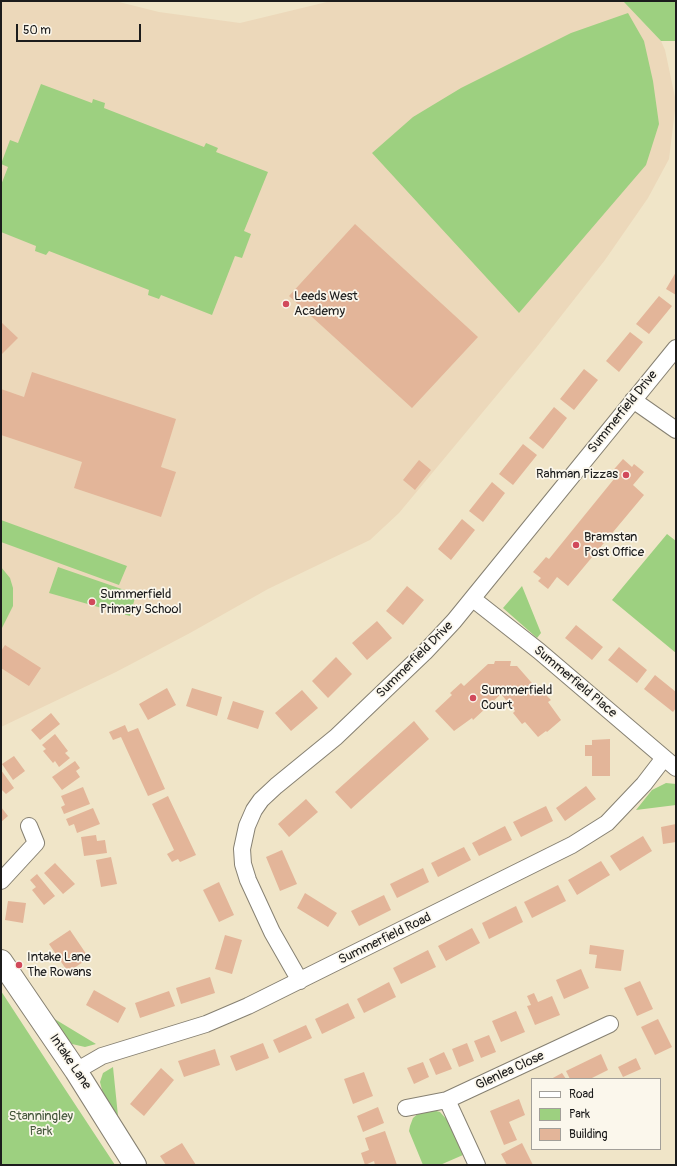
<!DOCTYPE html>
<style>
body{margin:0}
#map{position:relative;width:677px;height:1166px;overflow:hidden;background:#f0e5c8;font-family:Pangolin,sans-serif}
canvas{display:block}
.frame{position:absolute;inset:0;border:2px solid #1c1c1c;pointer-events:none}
.legend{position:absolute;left:531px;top:1078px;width:130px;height:72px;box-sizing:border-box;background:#fbf7ec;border:1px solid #a29f99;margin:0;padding:5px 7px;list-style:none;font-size:12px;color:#1c1c1c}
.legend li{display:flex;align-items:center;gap:8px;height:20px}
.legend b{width:20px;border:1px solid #a29f99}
.scale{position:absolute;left:16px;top:24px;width:125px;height:18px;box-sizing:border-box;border:2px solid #1c1c1c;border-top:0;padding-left:5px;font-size:12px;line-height:14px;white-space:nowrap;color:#1c1c1c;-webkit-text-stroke:3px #fbf7ec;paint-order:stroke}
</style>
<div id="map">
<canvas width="677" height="1166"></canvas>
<div class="frame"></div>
<ul class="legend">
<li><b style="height:5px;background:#fff"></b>Road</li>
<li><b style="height:11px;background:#9dd080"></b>Park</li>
<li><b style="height:11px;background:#e3b599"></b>Building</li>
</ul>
<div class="scale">50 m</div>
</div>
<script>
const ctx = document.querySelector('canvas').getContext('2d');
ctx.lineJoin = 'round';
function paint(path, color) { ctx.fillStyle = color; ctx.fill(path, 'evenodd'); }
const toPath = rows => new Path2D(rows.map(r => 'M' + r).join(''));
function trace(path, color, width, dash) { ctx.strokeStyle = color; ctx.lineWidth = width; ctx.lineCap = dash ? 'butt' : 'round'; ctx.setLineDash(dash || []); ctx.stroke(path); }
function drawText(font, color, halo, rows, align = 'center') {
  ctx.font = font + ' Pangolin,sans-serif'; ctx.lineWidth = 3.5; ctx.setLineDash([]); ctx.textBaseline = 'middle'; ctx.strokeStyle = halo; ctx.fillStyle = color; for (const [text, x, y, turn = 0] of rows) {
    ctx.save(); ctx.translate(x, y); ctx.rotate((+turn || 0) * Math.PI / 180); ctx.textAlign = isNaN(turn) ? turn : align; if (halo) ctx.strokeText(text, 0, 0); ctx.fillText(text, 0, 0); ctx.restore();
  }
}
paint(toPath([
 [1,1,115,1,159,12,240,23,331,1,623,1,661,41,665,50,676,102,669,159,648,198,605,260,536,348,399,513,370,540,268,589,190,633,116,672,1,727]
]), '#ecd8ba');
paint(toPath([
 [623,1,676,1,676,41,661,41],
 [628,13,644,41,653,81,659,124,646,165,519,313,372,153,413,117,461,88,571,33],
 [41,84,92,103,93,99,105,103,104,108,204,147,206,143,218,148,216,152,268,172,244,231,251,234,242,258,235,256,212,315,161,295,159,299,148,295,149,290,49,251,46,255,35,251,36,246,1,232,1,185,8,167,1,164,10,140,18,143],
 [1,520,127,566,119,585,1,542],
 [667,534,676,541,676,653,612,600],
 [1,567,10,578,13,588,13,606,1,630],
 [58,567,136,594,130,616,49,593],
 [522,586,541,633,537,638,503,608],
 [666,783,676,784,676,805,636,810,652,790],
 [1,991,61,1083,115,1165,1,1165],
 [53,1018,96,1044,85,1047,72,1044,65,1038],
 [113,1067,118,1116,104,1098,100,1082,103,1073],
 [433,1110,440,1112,448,1121,463,1155,440,1165,423,1165,409,1131,410,1126,413,1118,419,1113]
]), '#9dd080');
paint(toPath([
 [355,224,478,337,412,408,289,296],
 [676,272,676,295,666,289],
 [659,296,672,306,649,334,636,324],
 [1,322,18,338,1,355],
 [630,332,643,342,619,372,606,361],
 [584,369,598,380,574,410,560,399],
 [32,372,176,419,161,467,176,472,161,517,74,488,82,462,1,435,1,389,24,397],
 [554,407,567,418,543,449,529,438],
 [523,444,537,455,513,485,499,474],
 [623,459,632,467,634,464,644,472,633,485,644,495,568,586,557,577,548,589,538,581,541,578,533,572,546,557,549,559,614,479,609,475],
 [419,460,431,470,415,490,403,480],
 [492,482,505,493,483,522,469,511],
 [462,519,475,530,451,560,438,549],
 [407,586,424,600,403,625,386,611],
 [377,621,392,638,367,660,352,643],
 [576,625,603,647,592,660,565,638],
 [5,645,41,668,29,686,1,668,1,651],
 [619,647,647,670,637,683,608,660],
 [336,657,352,674,328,698,312,681],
 [495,661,511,661,510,666,517,666,538,690,540,689,551,700,548,702,561,720,547,732,546,731,538,737,525,722,522,724,513,713,515,711,501,694,473,720,472,718,454,731,435,711,452,695,450,693,461,683,464,686,488,664,494,664],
 [655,675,676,692,676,708,673,712,644,689],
 [167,688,176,705,148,720,139,704],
 [192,688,222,697,217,716,186,706],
 [302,690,318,708,291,731,275,713],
 [233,701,264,711,258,729,227,719],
 [51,713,60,724,40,740,31,730],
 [414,721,429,739,351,809,335,792],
 [125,725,128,732,138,728,165,789,148,796,121,737,113,740,109,732],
 [55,734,68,751,65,753,70,758,59,767,55,761,53,763,43,751,46,749,42,745],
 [610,739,610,776,592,776,592,756,585,756,585,745,592,745,592,740],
 [14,756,25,771,13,780,2,764],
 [75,761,80,768,76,771,80,777,62,790,52,777],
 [1,770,14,788,6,794,1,789],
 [586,786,596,799,565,821,556,808],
 [83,787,90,804,64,814,61,807,65,805,61,796],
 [168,796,196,855,180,862,178,859,172,862,167,854,174,850,152,804],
 [306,799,318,812,289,837,278,824],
 [546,806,553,821,521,837,513,822],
 [1,807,8,816,1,822],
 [93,808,100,824,77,833,74,824,69,826,66,819],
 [676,824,676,842,663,844,661,827],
 [505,826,512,840,479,856,472,843],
 [96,835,97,841,105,840,107,853,84,856,81,837],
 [643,836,652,851,620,871,610,856],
 [464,847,471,860,438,877,431,863],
 [282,850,297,884,280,891,266,857],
 [111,857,117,884,101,887,96,860],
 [601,861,610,875,577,895,568,880],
 [55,863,75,884,63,894,44,873],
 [423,868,429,882,397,898,390,884],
 [37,874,55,896,44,905,32,890,36,887,30,880],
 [219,882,234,915,219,922,203,890],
 [558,885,566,901,532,918,524,902],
 [305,893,337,913,328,927,297,908],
 [384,895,391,910,359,926,351,911],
 [8,901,26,903,23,923,5,920],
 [516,906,523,922,489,939,482,923],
 [472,928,480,943,446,961,438,946],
 [70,930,89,958,68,972,49,944],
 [225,935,242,940,232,974,215,969],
 [590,945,624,950,621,971,595,968,597,955,589,954],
 [428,950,436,967,401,984,393,968],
 [581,969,589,988,564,999,556,980],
 [210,977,215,993,181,1004,176,988],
 [640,981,653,1009,637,1016,624,988],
 [389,982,396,997,364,1013,357,999],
 [94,990,126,1008,118,1023,86,1005],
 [169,991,175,1006,140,1018,135,1003],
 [534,993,538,1002,552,996,560,1015,535,1025,527,1006,531,1005,527,996],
 [348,1003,355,1018,322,1034,315,1019],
 [516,1011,525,1032,501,1042,492,1021],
 [658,1019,672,1047,655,1055,641,1027],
 [306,1025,312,1038,279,1053,273,1040],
 [489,1035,496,1052,481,1058,474,1041],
 [263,1043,269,1058,236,1071,230,1056],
 [467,1043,474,1061,459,1067,452,1049],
 [215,1049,220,1065,184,1077,178,1061],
 [444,1052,452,1069,436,1075,429,1059],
 [601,1054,608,1070,590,1079,570,1079,566,1071],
 [636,1058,641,1069,623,1077,618,1067],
 [423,1062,429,1077,414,1084,407,1068],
 [161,1068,174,1080,144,1116,130,1104],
 [364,1072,373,1096,353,1104,344,1079],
 [562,1073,566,1079,551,1079],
 [519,1099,525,1115,509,1122,517,1140,504,1145,490,1111],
 [378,1107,384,1123,363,1132,357,1116],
 [385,1131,397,1165,375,1165,374,1161,365,1165,361,1153,369,1150,365,1138],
 [182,1143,196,1165,166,1165,160,1156],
 [522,1143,533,1165,507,1165,501,1154]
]), '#e3b599');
const street = toPath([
 [633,400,676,430],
 [473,599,539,651,676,768],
 [1,881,36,843,29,826],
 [300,981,272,932,248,880,243,864,242,849,247,826,254,810,261,800,276,786,336,737,425,652,454,621,676,348],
 [76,1071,102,1056,206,1024,248,1006,572,845,607,823,644,784,664,758],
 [447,1100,477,1165],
 [406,1108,447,1100,610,1024]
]);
const secondary = toPath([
 [1,961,76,1071,135,1165]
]);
trace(street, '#868072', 18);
trace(secondary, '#868072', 24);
trace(street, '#fff', 16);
trace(secondary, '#fff', 22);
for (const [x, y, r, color] of [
 [286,304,4,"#d1495b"],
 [626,475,4,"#d1495b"],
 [576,545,4,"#d1495b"],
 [92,602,4,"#d1495b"],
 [473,698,4,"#d1495b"],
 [19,965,4,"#d1495b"]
]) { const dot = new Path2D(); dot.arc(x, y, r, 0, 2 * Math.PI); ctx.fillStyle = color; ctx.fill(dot); trace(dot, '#fbf7ec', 1.5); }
drawText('13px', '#1c1c1c', '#fbf7ec', [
 ["Leeds West",294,297],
 ["Academy",294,312],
 ["Rahman Pizzas",618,475,"right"],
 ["Bramstan",584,538],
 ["Post Office",584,553],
 ["Summerfield",100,595],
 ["Primary School",100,610],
 ["Summerfield",481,691],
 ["Court",481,706],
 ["Intake Lane",27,958],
 ["The Rowans",27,973]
], 'left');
drawText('13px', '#1c1c1c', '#fbf7ec', [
 ["Summerfield Drive",623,412,-51],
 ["Summerfield Drive",415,660,-45],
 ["Summerfield Place",575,682,40],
 ["Summerfield Road",385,939,-26],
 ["Intake Lane",70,1062,56],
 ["Glenlea Close",510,1071,-25]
]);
drawText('13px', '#495b3f', '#fbf7ec', [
 ["Stanningley",41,1117],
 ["Park",41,1132]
]);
</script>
